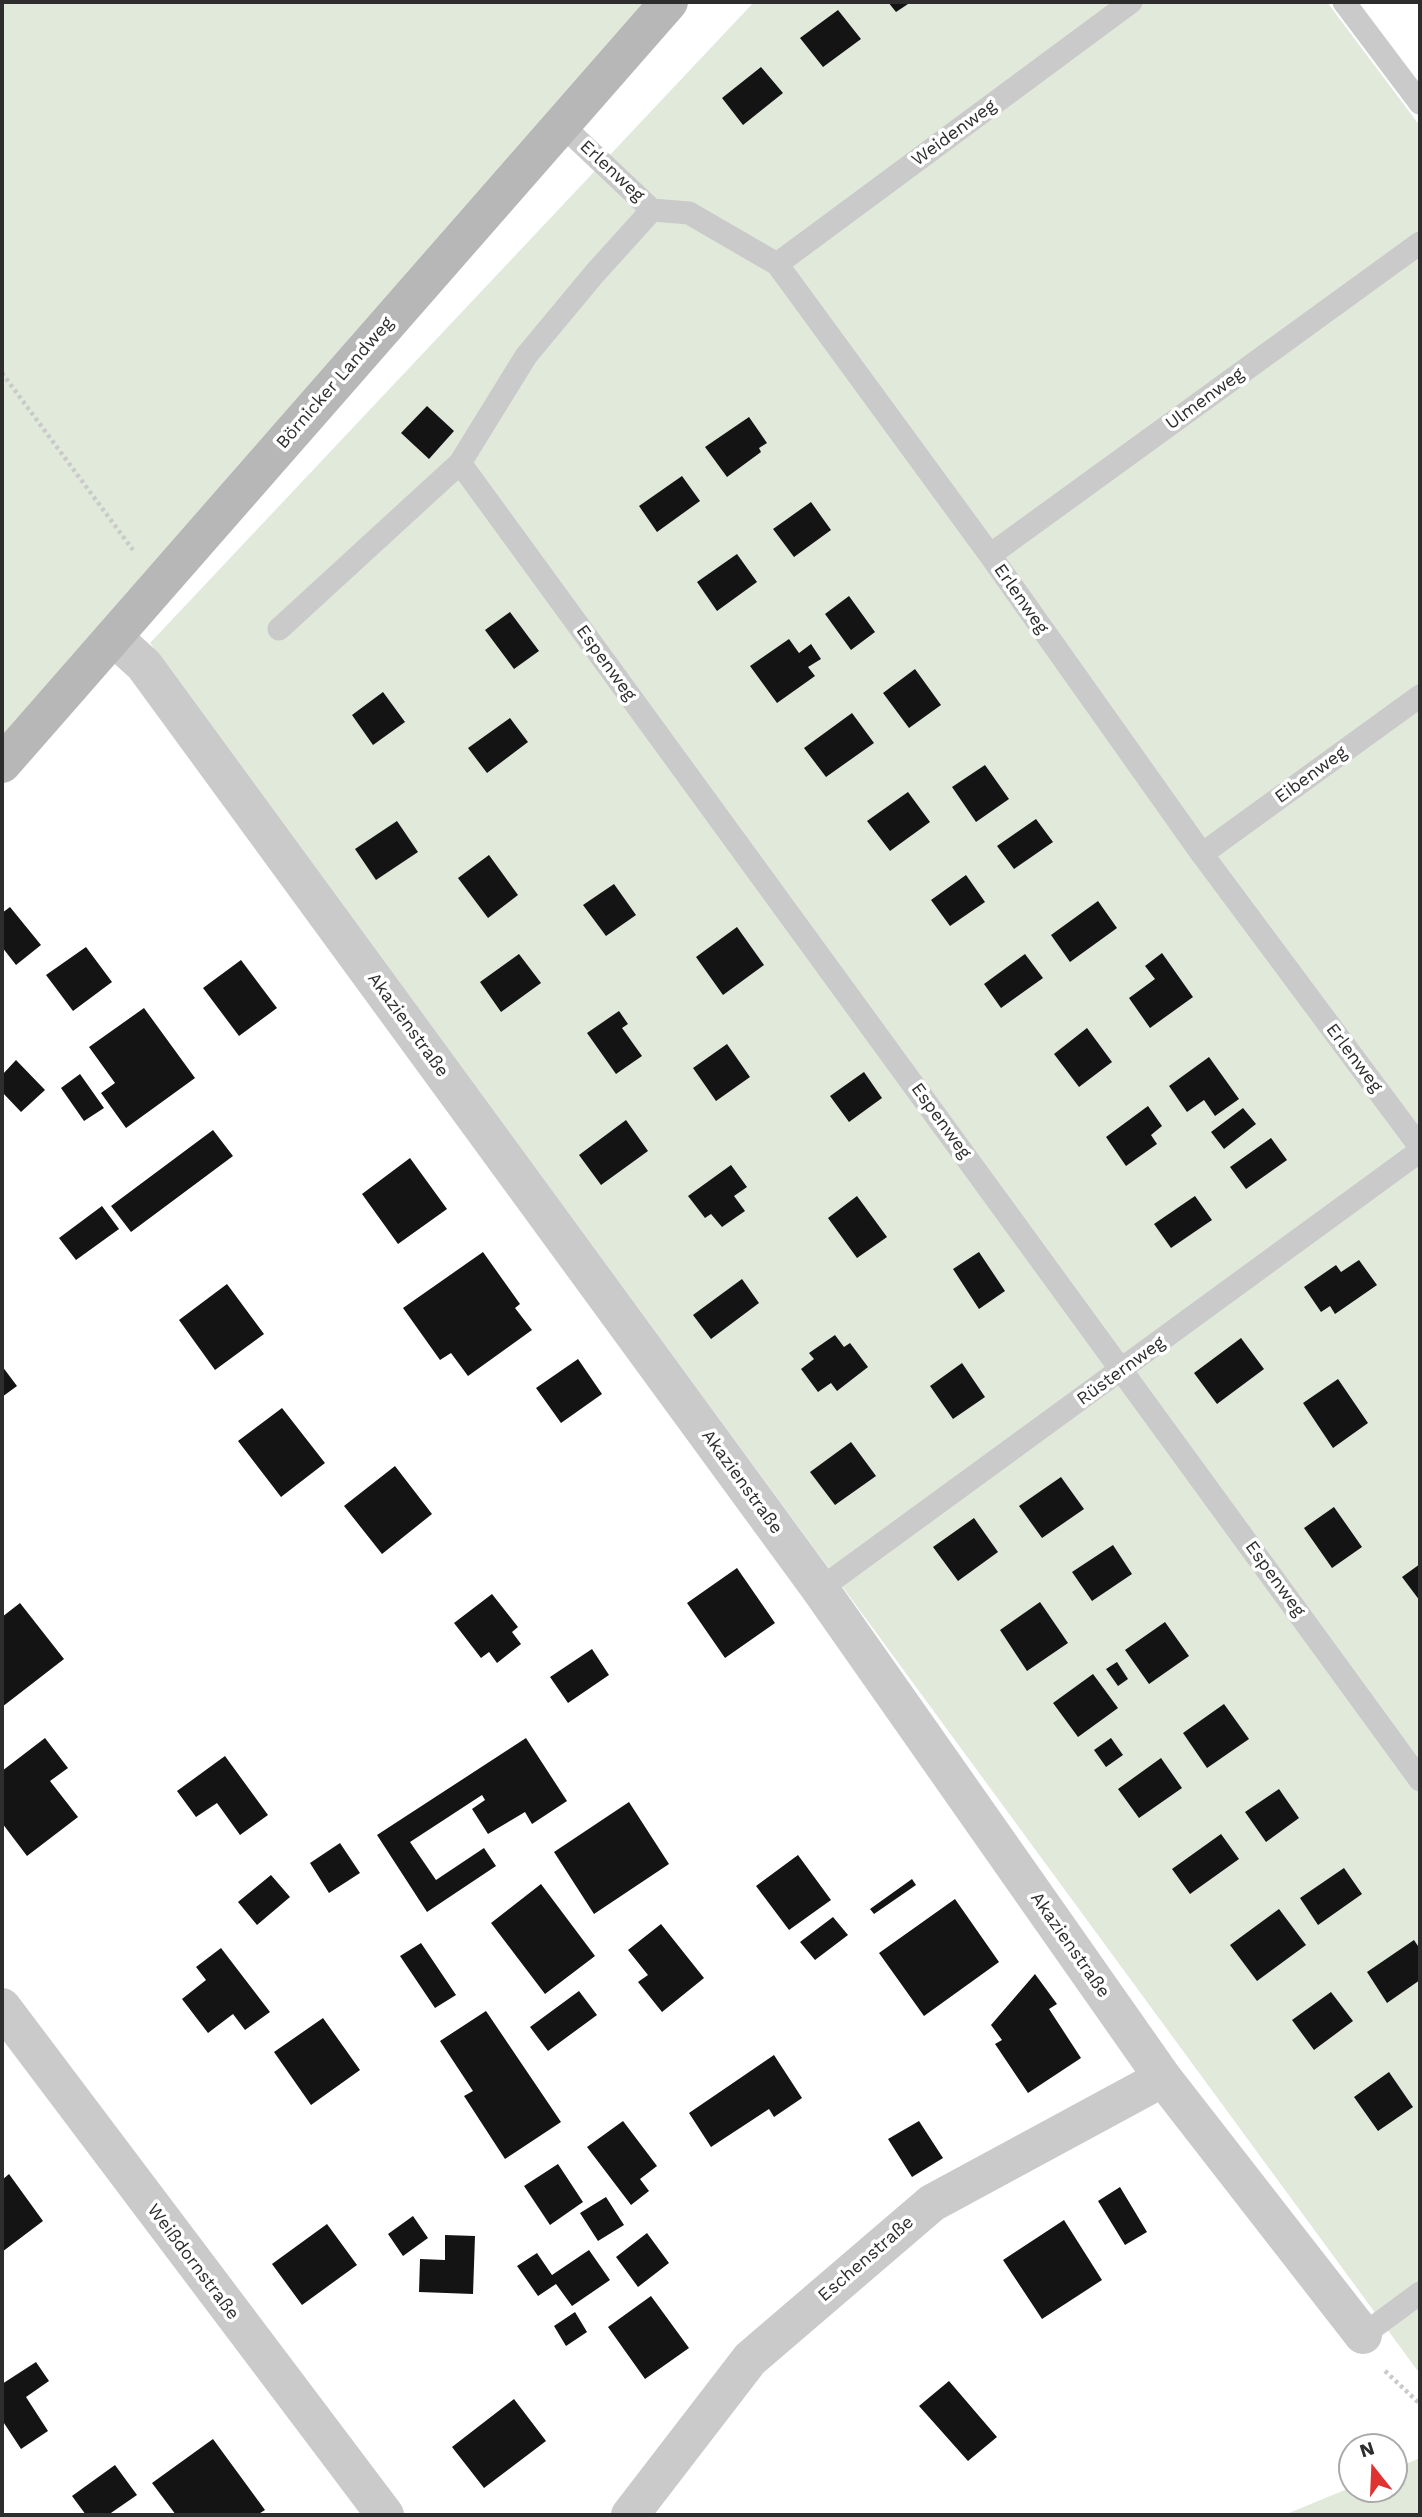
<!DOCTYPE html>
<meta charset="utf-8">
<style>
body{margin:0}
#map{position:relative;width:1422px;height:2517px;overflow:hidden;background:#fff;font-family:"Work Sans",sans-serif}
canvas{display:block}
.frame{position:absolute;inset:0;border:4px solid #2d2d2d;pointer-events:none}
.north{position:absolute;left:1338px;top:2433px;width:70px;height:70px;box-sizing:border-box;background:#fff;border:2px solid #ababab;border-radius:50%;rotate:342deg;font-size:19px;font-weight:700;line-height:28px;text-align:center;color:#2d2d2d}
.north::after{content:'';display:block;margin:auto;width:24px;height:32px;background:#e13232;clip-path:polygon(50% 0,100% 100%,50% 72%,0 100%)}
</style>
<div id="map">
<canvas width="1422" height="2517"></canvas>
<div class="frame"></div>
<div class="north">N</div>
</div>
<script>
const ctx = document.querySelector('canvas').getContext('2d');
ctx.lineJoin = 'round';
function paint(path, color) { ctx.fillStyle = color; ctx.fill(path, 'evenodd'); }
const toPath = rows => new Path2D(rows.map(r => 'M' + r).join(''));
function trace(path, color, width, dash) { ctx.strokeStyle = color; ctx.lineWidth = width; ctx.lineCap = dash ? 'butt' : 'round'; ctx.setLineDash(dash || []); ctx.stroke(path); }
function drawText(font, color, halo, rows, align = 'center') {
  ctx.font = font + ' "Work Sans",sans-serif'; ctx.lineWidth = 7; ctx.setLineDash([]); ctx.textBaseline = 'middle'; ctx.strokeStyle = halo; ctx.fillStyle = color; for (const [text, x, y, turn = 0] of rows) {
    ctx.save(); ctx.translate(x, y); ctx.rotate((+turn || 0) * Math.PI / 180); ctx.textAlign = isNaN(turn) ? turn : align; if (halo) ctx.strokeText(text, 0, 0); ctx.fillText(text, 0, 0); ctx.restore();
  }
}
paint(toPath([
 [2,2,645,2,2,736],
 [754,2,1327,2,1420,126,1420,2374,150,643],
 [1420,2458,1420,2515,1284,2515,1352,2487,1352,2489,1394,2489,1394,2469]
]), '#e1eada');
paint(toPath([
 [888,2,911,2,896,12],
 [838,10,861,39,823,67,800,38],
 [761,67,783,93,743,125,722,98],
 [427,406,454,431,429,459,401,433],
 [749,417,767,443,759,448,761,452,727,477,705,447],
 [682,476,700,501,657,532,639,506],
 [811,502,831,530,794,557,773,529],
 [737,554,757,582,717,611,697,582],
 [849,596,875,632,851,650,825,614],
 [510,612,539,651,514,669,485,630],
 [789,639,799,653,811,644,821,659,808,667,815,676,777,703,750,666],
 [915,669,941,705,909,728,883,693],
 [383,692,405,722,373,745,352,715],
 [852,713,874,743,826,777,804,748],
 [510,718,528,742,487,773,468,748],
 [985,765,1009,799,976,822,952,787],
 [908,792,930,822,890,851,867,821],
 [1036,819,1053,842,1014,869,997,846],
 [397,821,418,852,376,880,355,849],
 [489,855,518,895,488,918,458,878],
 [966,875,985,902,950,926,931,900],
 [614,884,636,915,606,936,583,905],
 [1098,901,1117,928,1070,962,1051,935],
 [10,907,41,945,16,965,2,947,2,913],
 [737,927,764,965,723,995,696,957],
 [86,947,112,982,73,1011,46,975],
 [1162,953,1193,997,1150,1028,1129,998,1155,979,1145,966],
 [519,954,541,983,501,1012,480,982],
 [1025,954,1043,978,1001,1008,984,984],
 [241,960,277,1008,239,1036,203,988],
 [144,1008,195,1078,126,1128,101,1093,115,1083,89,1047],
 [619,1011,628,1024,622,1028,642,1056,616,1074,587,1033],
 [1087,1028,1112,1062,1079,1087,1054,1054],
 [727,1044,750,1077,716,1101,693,1068],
 [1209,1057,1239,1099,1215,1116,1204,1100,1187,1112,1169,1086],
 [16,1060,45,1090,21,1112,2,1092,2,1075],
 [864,1072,882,1098,849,1122,830,1096],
 [80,1074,104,1108,84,1121,61,1088],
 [1148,1106,1162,1126,1151,1135,1157,1144,1126,1166,1106,1137],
 [1243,1108,1256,1124,1224,1149,1211,1132],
 [626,1120,648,1151,601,1185,579,1155],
 [213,1130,233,1156,131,1232,111,1206],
 [1271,1138,1287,1160,1246,1189,1230,1167],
 [410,1158,447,1209,398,1244,362,1194],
 [731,1165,747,1187,734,1196,745,1211,722,1227,711,1214,705,1218,688,1196],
 [857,1196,887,1237,857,1258,828,1218],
 [1195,1196,1212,1220,1171,1248,1154,1224],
 [102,1206,119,1229,76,1260,59,1238],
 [483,1252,520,1304,515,1308,532,1330,468,1376,451,1353,440,1360,403,1308],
 [979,1252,1005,1291,979,1309,953,1269],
 [1359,1260,1377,1285,1335,1314,1330,1306,1321,1312,1304,1287,1336,1265,1341,1272],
 [742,1279,759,1303,711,1339,693,1315],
 [227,1284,264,1334,215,1370,179,1320],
 [835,1335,844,1347,850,1343,868,1367,837,1391,831,1383,818,1392,801,1369,814,1359,809,1353],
 [1241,1338,1264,1369,1217,1404,1194,1373],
 [578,1359,602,1394,561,1423,536,1388],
 [962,1363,985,1397,953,1419,930,1386],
 [2,1366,17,1386,2,1397],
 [1338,1379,1368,1423,1333,1448,1303,1403],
 [282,1408,325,1463,281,1497,238,1441],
 [851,1442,876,1476,835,1505,810,1472],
 [395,1466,432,1514,382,1554,344,1506],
 [1061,1477,1084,1509,1042,1538,1019,1506],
 [1334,1507,1362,1547,1332,1568,1304,1528],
 [974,1518,998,1552,958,1581,933,1547],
 [1113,1545,1132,1574,1092,1601,1072,1572],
 [1420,1564,1420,1601,1402,1577],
 [737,1568,775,1623,725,1658,687,1603],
 [492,1594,518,1627,512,1632,521,1644,497,1663,489,1652,481,1658,454,1623],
 [1040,1602,1068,1643,1027,1671,1000,1630],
 [20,1603,64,1659,2,1707,2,1617],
 [1165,1622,1189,1656,1149,1684,1125,1650],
 [592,1649,609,1675,568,1703,550,1677],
 [1117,1662,1128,1679,1118,1686,1106,1669],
 [1093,1674,1118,1708,1078,1737,1053,1703],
 [1224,1704,1249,1739,1207,1768,1183,1733],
 [45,1738,68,1768,50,1781,78,1817,27,1856,2,1823,2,1771],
 [526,1738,567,1801,532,1824,525,1812,488,1834,472,1809,485,1800,482,1795,410,1842,436,1880,484,1848,496,1866,427,1912,377,1835],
 [1111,1738,1123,1755,1106,1767,1094,1750],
 [225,1756,268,1815,240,1835,217,1803,196,1817,177,1791],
 [1161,1758,1182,1788,1139,1818,1118,1789],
 [1279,1789,1299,1818,1266,1842,1245,1812],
 [629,1802,669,1864,594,1914,554,1852],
 [1221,1834,1239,1859,1190,1894,1172,1869],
 [340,1843,360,1873,329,1893,310,1863],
 [798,1855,831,1900,789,1930,756,1886],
 [1344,1868,1362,1894,1318,1925,1300,1898],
 [271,1875,290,1897,257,1925,238,1902],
 [912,1879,916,1885,874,1914,870,1909],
 [541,1884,595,1956,545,1994,491,1923],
 [955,1899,999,1962,924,2016,879,1953],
 [1279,1909,1306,1945,1257,1981,1230,1945],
 [833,1917,848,1935,815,1960,800,1942],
 [661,1924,704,1978,662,2012,638,1982,648,1975,628,1950],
 [1414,1940,1420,1949,1420,1980,1387,2003,1367,1972],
 [421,1943,456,1995,435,2008,400,1956],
 [221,1948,270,2012,245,2030,233,2014,208,2033,182,1999,206,1980,196,1967],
 [1035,1974,1057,2004,1049,2009,1081,2058,1028,2093,995,2044,1002,2040,991,2025],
 [579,1991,597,2015,548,2051,530,2027],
 [1331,1992,1353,2021,1314,2050,1292,2020],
 [486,2011,561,2122,505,2159,464,2096,473,2091,440,2041],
 [323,2018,360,2070,311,2105,274,2052],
 [774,2055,802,2098,774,2117,769,2109,711,2147,689,2113],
 [1389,2072,1413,2107,1378,2131,1354,2097],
 [623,2121,657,2166,640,2179,649,2191,631,2205,587,2147],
 [919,2121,943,2158,912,2177,888,2139],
 [558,2164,583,2202,550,2225,524,2186],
 [9,2174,43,2221,2,2252,2,2180],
 [1120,2187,1147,2232,1125,2245,1098,2201],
 [606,2197,624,2225,598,2241,580,2213],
 [413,2216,428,2238,403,2256,388,2234],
 [1064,2220,1102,2280,1042,2319,1003,2260],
 [327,2224,357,2265,302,2305,272,2264],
 [647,2233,669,2263,638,2287,616,2257],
 [445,2235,475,2236,473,2294,419,2292,420,2259,445,2260],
 [589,2250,610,2280,572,2306,556,2284,538,2296,517,2266,537,2253,552,2275],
 [651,2296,689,2348,645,2379,608,2327],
 [575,2312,587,2332,566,2346,554,2326],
 [36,2362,49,2381,26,2397,48,2431,21,2449,2,2420,2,2384],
 [949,2381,997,2437,968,2461,919,2406],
 [514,2399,546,2441,484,2488,452,2447],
 [213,2439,265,2510,257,2515,176,2515,152,2483],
 [115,2465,137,2495,108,2515,86,2515,72,2496]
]), '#141414');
trace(toPath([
 [2,373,133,550],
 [1385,2371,1420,2404]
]), '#cacaca', 4.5, [3.5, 3.5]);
trace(toPath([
 [1344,2,1420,103],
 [561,124,652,210,689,213,777,264,990,555,1202,854,1420,1147],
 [777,264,1131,2],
 [460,463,1420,1780],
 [990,555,1420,243],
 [279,629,460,463,526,356,595,273,652,210],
 [1202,854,1420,696],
 [820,1589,1420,1151],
 [1363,2335,1420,2293]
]), '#cacaca', 23);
trace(toPath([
 [113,637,144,665,820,1589,1163,2078,1363,2335],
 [2,2007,385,2515],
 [630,2515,750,2359,932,2203,1163,2078]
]), '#cacaca', 38);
trace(toPath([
 [2,764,669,2]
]), '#b7b7b7', 38);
drawText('18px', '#2d2d2d', '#fff', [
 ["Weidenweg",954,133,-36],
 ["Erlenweg",612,171,43],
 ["Börnicker Landweg",335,383,-49],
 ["Ulmenweg",1205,399,-36],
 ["Erlenweg",1021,599,55],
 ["Espenweg",606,663,54],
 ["Eibenweg",1311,775,-36],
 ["Akazienstraße",408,1025,54],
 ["Erlenweg",1354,1058,53],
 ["Espenweg",941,1121,54],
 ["Rüsternweg",1121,1371,-36],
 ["Akazienstraße",742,1482,54],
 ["Espenweg",1275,1579,54],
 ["Akazienstraße",1070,1945,55],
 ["Eschenstraße",866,2259,-41],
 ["Weißdornstraße",193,2262,53]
]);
</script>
